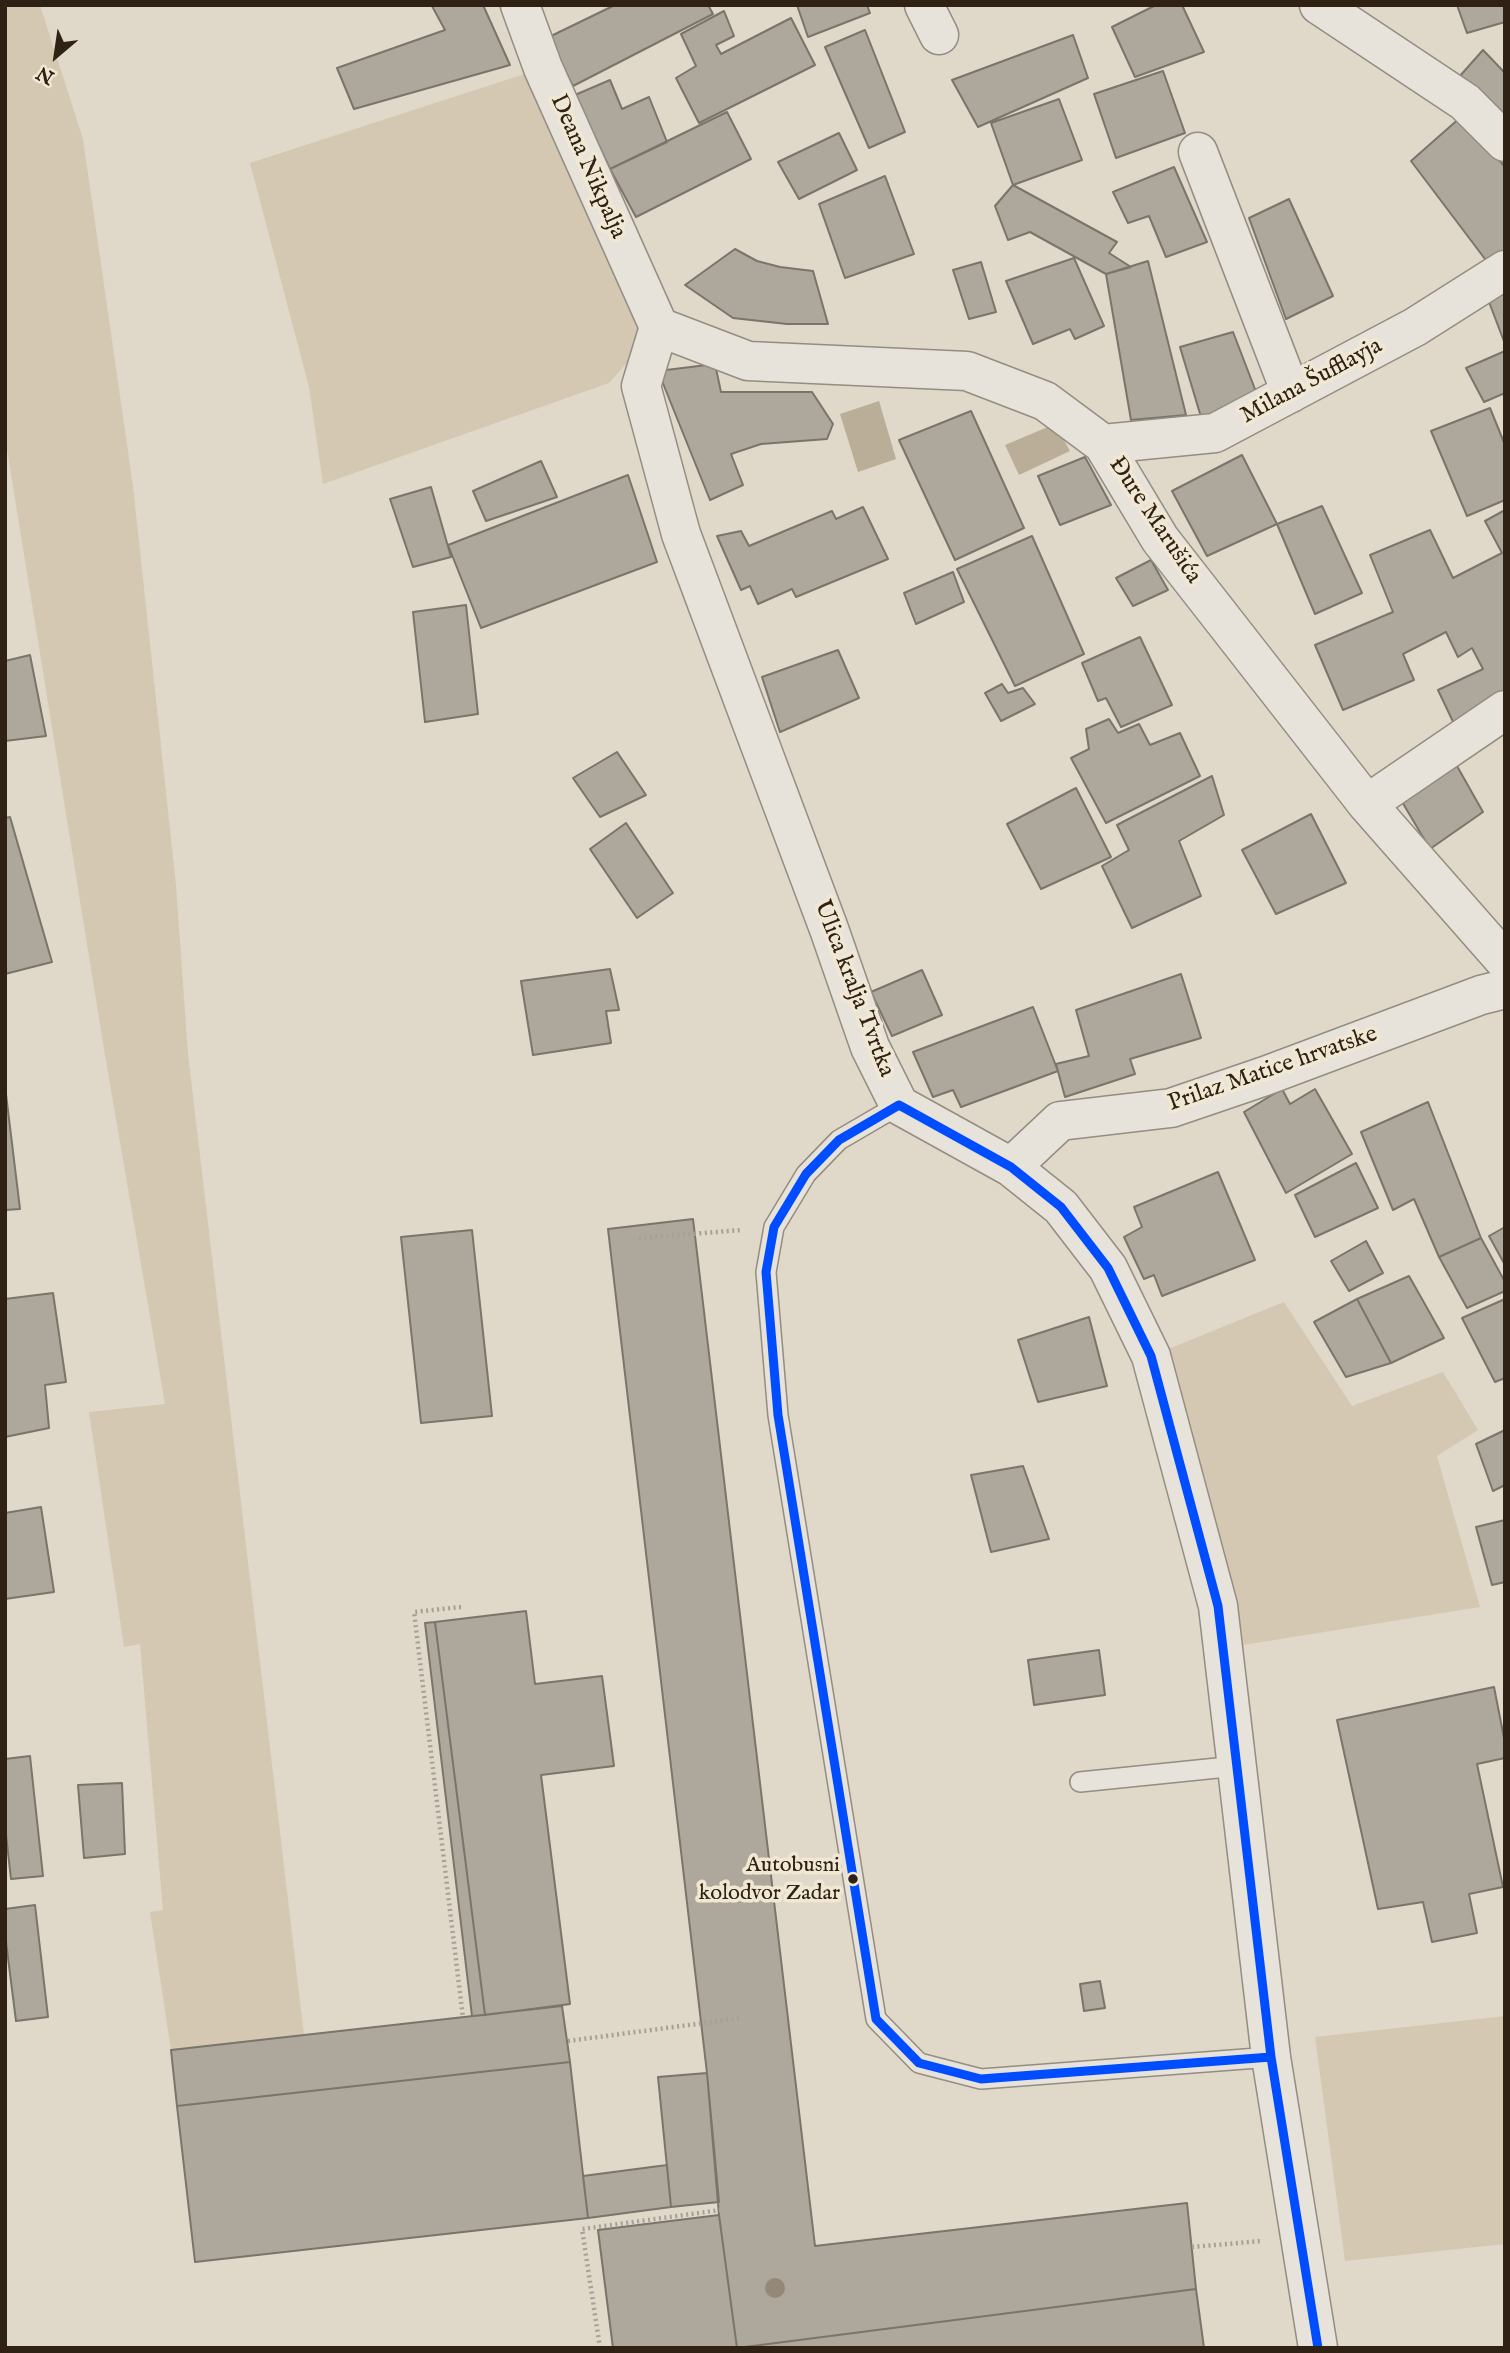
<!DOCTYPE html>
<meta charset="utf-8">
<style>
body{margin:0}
#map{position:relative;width:1510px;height:2353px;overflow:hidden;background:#e0d8c8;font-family:"IM FELL English",serif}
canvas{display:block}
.frame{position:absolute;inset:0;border:7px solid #302115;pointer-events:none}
.north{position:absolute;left:21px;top:21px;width:70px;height:70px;-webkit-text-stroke:5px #f1e8d4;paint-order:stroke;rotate:209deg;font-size:19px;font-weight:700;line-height:28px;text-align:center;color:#302115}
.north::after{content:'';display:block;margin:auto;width:24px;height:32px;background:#302115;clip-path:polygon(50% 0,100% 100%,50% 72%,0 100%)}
</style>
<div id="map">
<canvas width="1510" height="2353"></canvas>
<div class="frame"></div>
<div class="north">N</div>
</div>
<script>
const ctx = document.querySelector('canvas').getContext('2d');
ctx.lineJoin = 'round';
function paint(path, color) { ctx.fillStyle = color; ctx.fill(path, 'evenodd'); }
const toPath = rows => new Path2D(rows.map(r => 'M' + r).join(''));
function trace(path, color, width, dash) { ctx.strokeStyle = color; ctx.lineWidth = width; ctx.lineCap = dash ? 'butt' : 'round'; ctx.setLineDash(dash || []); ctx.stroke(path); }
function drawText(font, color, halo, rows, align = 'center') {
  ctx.font = font + ' "IM FELL English",serif'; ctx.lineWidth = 7; ctx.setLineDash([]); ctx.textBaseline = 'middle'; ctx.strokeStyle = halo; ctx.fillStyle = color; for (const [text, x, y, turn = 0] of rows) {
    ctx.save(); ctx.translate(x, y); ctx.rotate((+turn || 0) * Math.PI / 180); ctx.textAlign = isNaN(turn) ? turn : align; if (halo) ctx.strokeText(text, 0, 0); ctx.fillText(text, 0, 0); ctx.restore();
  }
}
paint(toPath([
 [5,5,40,5,83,139,133,486,176,885,188,1054,304,2035,171,2050,150,1912,163,1910,140,1644,124,1647,89,1412,165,1404,104,1049,5,437],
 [543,68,659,327,609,383,323,484,309,387,250,163],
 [1284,1302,1352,1406,1443,1372,1478,1430,1437,1456,1480,1607,1243,1645,1218,1606,1151,1356],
 [1505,2016,1505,2244,1345,2261,1315,2037]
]), '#d4c8b2');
paint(toPath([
 [879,401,896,459,858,472,840,414],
 [1055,424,1070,451,1019,475,1005,445]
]), '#bbae98');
const building = toPath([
 [434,5,483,5,510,65,354,109,337,68,445,30,432,6,434,5],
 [615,5,708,5,713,14,573,86,547,38,615,5],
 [797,5,867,5,870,13,808,37,797,5],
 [1156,5,1182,5,1204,52,1135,77,1112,27,1156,5],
 [1457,5,1505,5,1505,22,1467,33,1457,5],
 [724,11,734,36,716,45,721,54,791,18,815,65,699,123,676,78,696,66,681,34,724,11],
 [865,30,905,132,869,148,825,47,865,30],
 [1073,35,1088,78,978,127,952,80,1073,35],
 [1483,50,1505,73,1505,130,1459,77,1483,50],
 [1163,71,1185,133,1116,158,1094,94,1163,71],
 [610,80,622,109,649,97,667,142,610,169,575,95,610,80],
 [1059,99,1082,160,1013,185,991,123,1059,99],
 [727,112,751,159,636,217,610,169,727,112],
 [1462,116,1505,167,1505,251,1488,263,1411,161,1462,116],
 [839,133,857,170,799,199,778,162,839,133],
 [1174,167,1207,242,1166,257,1149,216,1128,223,1113,192,1174,167],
 [885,176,914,254,845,278,819,204,885,176],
 [1013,185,1117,242,1109,253,1131,267,1106,274,1030,232,1008,240,995,206,1013,185],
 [1289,199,1333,296,1286,319,1249,218,1289,199],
 [735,249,757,261,780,267,813,271,828,324,787,324,733,318,685,285,735,249],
 [1074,258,1104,326,1075,339,1070,329,1033,344,1006,281,1074,258],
 [1148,261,1186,415,1131,420,1106,274,1148,261],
 [981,262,996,312,969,319,953,270,981,262],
 [1505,281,1505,344,1486,294,1505,281],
 [1233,332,1258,397,1201,417,1180,347,1233,332],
 [1505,351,1505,393,1484,402,1466,368,1505,351],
 [715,364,721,392,812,392,833,424,827,439,761,444,731,454,743,485,710,500,658,371,715,364],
 [1490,408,1505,445,1505,500,1467,516,1431,431,1490,408],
 [971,411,1024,528,955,560,899,440,971,411],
 [1242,455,1277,524,1207,556,1172,491,1242,455],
 [1085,457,1111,505,1060,525,1038,476,1085,457],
 [541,461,557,497,486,521,473,491,541,461],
 [628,475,657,562,481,628,448,545,628,475],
 [431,487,451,557,413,567,390,499,431,487],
 [1322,506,1362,593,1315,614,1277,524,1322,506],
 [863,507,888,559,796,597,792,589,758,604,750,586,741,590,717,536,741,531,749,546,832,511,836,519,863,507],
 [1505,510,1505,694,1456,728,1438,690,1483,669,1472,648,1458,657,1446,632,1403,654,1414,680,1343,710,1315,645,1393,612,1370,555,1430,530,1453,578,1502,553,1485,521,1505,510],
 [1032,536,1084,654,1015,686,957,569,1032,536],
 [1151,560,1168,590,1133,606,1116,578,1151,560],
 [953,572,964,602,916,624,904,593,953,572],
 [466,605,478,714,425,722,413,612,466,605],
 [1140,637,1172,705,1121,727,1106,698,1098,701,1082,663,1140,637],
 [838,650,859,698,780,732,762,677,838,650],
 [30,655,46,736,5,741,5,661,30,655],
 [1002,684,1008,693,1023,688,1035,704,1001,721,985,693,1002,684],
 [1109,719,1118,733,1139,724,1150,745,1180,733,1200,776,1106,823,1071,758,1089,749,1086,729,1109,719],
 [617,752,646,795,600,817,573,778,617,752],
 [1453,759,1483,812,1430,849,1398,795,1453,759],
 [1212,776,1224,815,1179,841,1201,896,1132,928,1102,866,1129,850,1117,825,1212,776],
 [1076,788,1111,857,1041,889,1007,824,1076,788],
 [1311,814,1346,883,1276,914,1242,850,1311,814],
 [10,817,52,962,5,974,5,818,10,817],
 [626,823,673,893,637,918,590,849,626,823],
 [610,969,619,1010,606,1011,611,1043,533,1055,521,981,610,969],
 [922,970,942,1015,892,1036,871,992,922,970],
 [1181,974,1201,1038,1130,1059,1135,1074,1065,1097,1056,1064,1089,1056,1076,1010,1181,974],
 [1033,1007,1058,1071,961,1107,953,1090,933,1097,913,1052,1033,1007],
 [5,1086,20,1209,5,1210,5,1086],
 [1282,1089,1290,1104,1315,1089,1352,1154,1286,1193,1244,1112,1282,1089],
 [1428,1102,1481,1238,1439,1257,1414,1199,1393,1210,1361,1132,1428,1102],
 [1356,1163,1378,1208,1315,1237,1295,1195,1356,1163],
 [1218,1172,1255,1260,1162,1296,1154,1275,1144,1279,1124,1237,1142,1227,1134,1207,1218,1172],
 [693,1219,815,2246,1187,2203,1196,2289,737,2348,719,2215,707,2073,608,1229,693,1219],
 [1505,1227,1505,1265,1489,1236,1505,1227],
 [472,1230,492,1416,421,1423,401,1237,472,1230],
 [1481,1238,1505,1282,1505,1291,1467,1308,1439,1257,1481,1238],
 [1366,1241,1383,1273,1349,1291,1331,1261,1366,1241],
 [1409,1276,1444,1338,1391,1363,1357,1299,1409,1276],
 [53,1293,66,1382,45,1385,49,1428,5,1437,5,1299,53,1293],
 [1357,1299,1391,1363,1346,1377,1314,1322,1357,1299],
 [1505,1299,1505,1378,1495,1382,1462,1318,1505,1299],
 [1089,1317,1107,1386,1038,1402,1018,1340,1089,1317],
 [1505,1430,1505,1485,1493,1491,1476,1444,1505,1430],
 [1023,1466,1049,1539,991,1552,971,1475,1023,1466],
 [41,1507,54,1592,5,1599,5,1513,41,1507],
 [1505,1520,1505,1582,1492,1585,1476,1527,1505,1520],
 [526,1611,535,1684,602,1676,614,1766,541,1775,570,2004,485,2015,435,1622,526,1611],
 [435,1622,485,2015,472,2016,425,1623,435,1622],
 [1099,1650,1105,1695,1034,1705,1028,1660,1099,1650],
 [1494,1687,1505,1743,1505,1758,1477,1764,1503,1887,1469,1894,1477,1933,1432,1942,1423,1902,1378,1909,1337,1720,1494,1687],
 [30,1756,43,1876,11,1879,5,1826,5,1759,30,1756],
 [122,1783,125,1854,84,1858,78,1785,122,1783],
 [35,1905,48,2017,16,2021,5,1934,5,1909,35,1905],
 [1100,1981,1105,2008,1084,2011,1080,1984,1100,1981],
 [562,2006,570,2062,177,2106,171,2050,562,2006],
 [570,2062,588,2218,195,2262,177,2106,570,2062],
 [707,2073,719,2202,671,2207,658,2077,707,2073],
 [667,2165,671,2207,588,2218,583,2176,667,2165],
 [719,2215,737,2348,1196,2289,1204,2348,613,2348,598,2230,719,2215]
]);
paint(building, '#aea89c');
trace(building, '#7a746a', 2);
const lane = toPath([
 [899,1105,839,1140,806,1174,774,1227,766,1272,778,1415,876,2019,919,2063,981,2079,1271,2057],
 [1080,1782,1237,1766]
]);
const street = toPath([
 [520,5,543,68,659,327],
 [924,5,939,35],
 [1319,5,1465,102,1505,142],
 [1198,152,1291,393],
 [659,327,641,386,681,534,829,929,870,1047,899,1105,1011,1167,1061,1207,1108,1268,1151,1356,1218,1606,1271,2057,1318,2348],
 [659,327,748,361,967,371,1045,401,1103,444,1160,539,1367,804,1505,961],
 [1103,444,1215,433,1415,327,1505,270],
 [1367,804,1505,710],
 [1011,1167,1060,1121,1171,1108,1265,1076,1481,995,1505,989]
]);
trace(lane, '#938d82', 22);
trace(street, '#938d82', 41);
trace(toPath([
 [639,1238,742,1230],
 [461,1607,414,1612,463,2018],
 [568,2041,742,2018],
 [1192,2247,1261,2241],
 [600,2348,582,2229,720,2210]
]), '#a5a199', 4.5, [2, 3.5]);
trace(lane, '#e7e2da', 19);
trace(street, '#e7e2da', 38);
trace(toPath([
 [899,1105,1011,1167,1061,1207,1108,1268,1151,1356,1218,1606,1271,2057,981,2079,919,2063,876,2019,778,1415,766,1272,774,1227,806,1174,839,1140,899,1105],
 [1271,2057,1318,2348]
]), '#004cff', 9);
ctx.fillStyle = '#948979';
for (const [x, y] of [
 [775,2288]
]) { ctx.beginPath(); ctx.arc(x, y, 10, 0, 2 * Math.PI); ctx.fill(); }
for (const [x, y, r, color] of [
 [853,1879,6,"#302115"]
]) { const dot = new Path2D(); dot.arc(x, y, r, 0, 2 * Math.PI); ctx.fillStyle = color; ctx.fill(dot); trace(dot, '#f1e8d4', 2.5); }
drawText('22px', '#302115', '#f1e8d4', [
 ["Autobusni",840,1866],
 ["kolodvor Zadar",840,1894]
], 'right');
drawText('24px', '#302115', '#f1e8d4', [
 ["Deana Nikpalja",587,167,66],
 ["Milana Šufflayja",1312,382,-28],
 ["Đure Marušića",1154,521,56],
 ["Ulica kralja Tvrtka",853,989,69],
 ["Prilaz Matice hrvatske",1273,1070,-19]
]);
</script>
